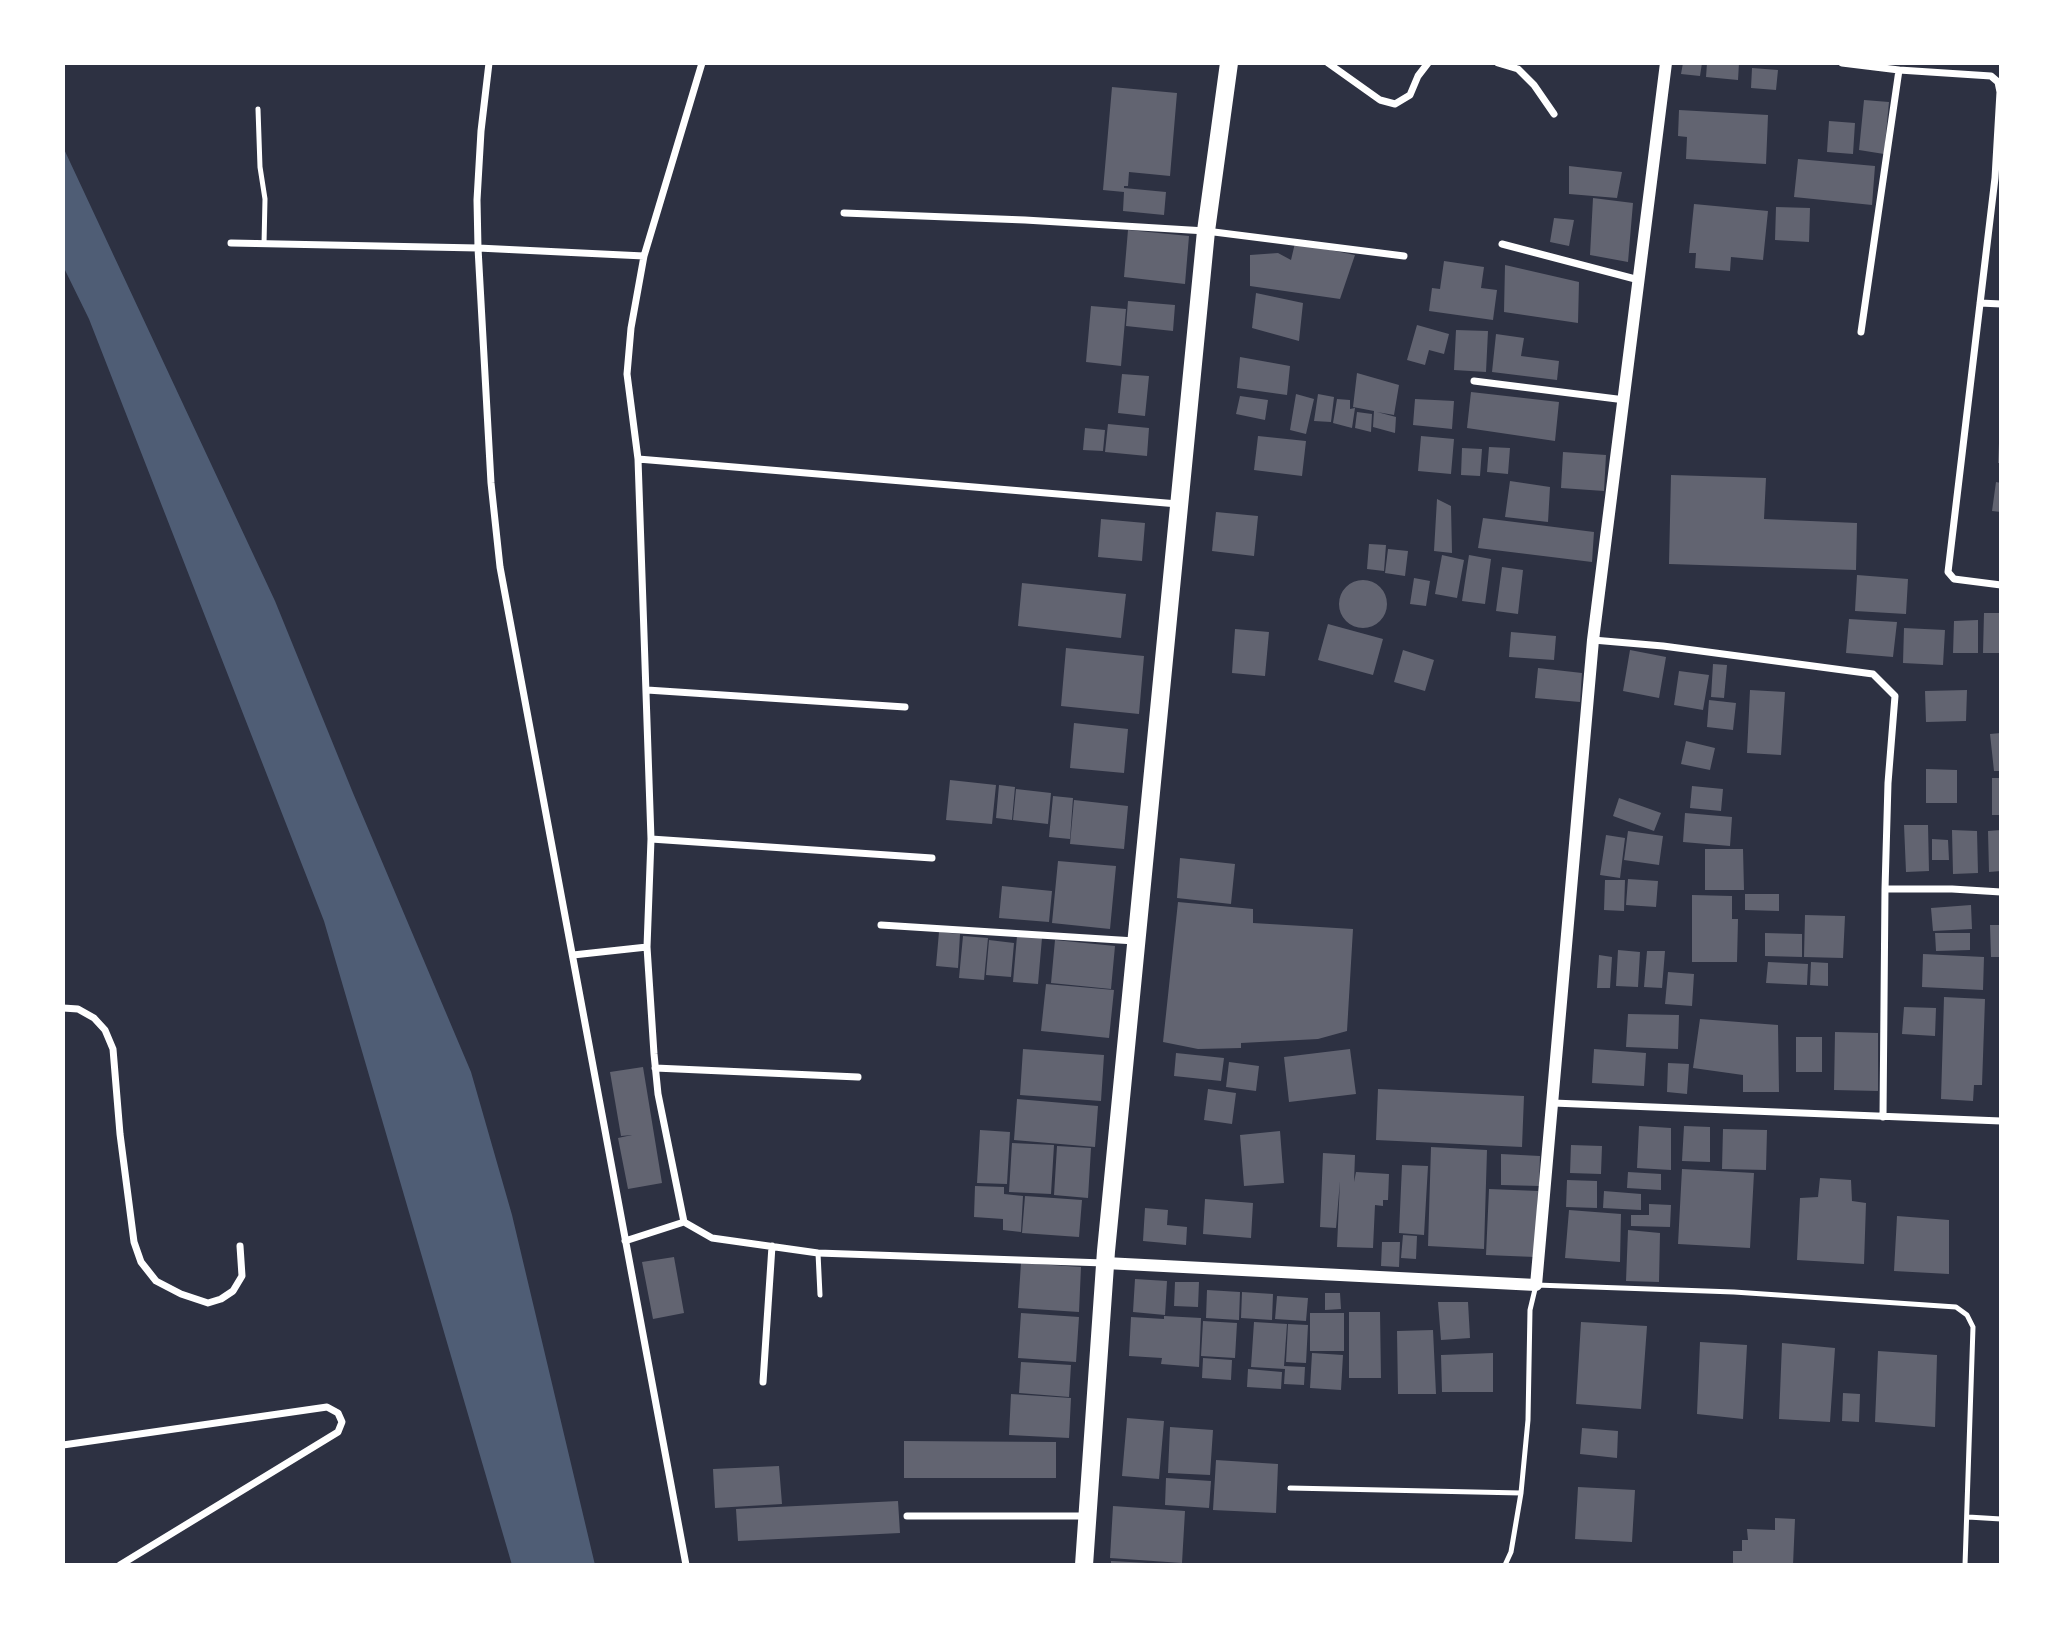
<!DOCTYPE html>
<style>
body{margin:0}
#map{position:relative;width:2064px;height:1628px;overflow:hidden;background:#2d3142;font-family:Poppins,sans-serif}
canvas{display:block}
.frame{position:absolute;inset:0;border:65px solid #fff;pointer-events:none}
</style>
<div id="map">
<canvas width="2064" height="1628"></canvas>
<div class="frame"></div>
</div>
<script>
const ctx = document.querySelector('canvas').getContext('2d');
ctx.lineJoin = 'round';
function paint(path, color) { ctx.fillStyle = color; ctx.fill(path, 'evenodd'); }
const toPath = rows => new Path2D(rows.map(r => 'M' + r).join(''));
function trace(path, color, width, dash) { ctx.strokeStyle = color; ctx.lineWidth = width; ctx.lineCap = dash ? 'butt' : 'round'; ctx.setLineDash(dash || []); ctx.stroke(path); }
paint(toPath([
 [63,147,275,601,353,793,471,1072,512,1215,595,1565,512,1565,324,921,89,319,63,266]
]), '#4f5d75');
paint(toPath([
 [1683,63,1702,63,1700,76,1681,74],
 [1707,63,1739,63,1738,80,1706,77],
 [1752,68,1778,70,1776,90,1751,88],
 [1112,87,1177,93,1170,176,1129,172,1128,186,1124,186,1124,188,1166,192,1164,215,1123,211,1124,192,1103,190],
 [1864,100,1889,102,1884,154,1859,150],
 [1679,110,1768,115,1766,164,1686,159,1687,137,1678,136],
 [1829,121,1855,123,1853,154,1827,152],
 [1798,159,1875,166,1872,205,1794,197],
 [1569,166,1622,172,1617,198,1569,194],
 [1593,198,1633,203,1628,262,1590,255],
 [1694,204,1768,211,1763,260,1731,257,1730,271,1695,268,1696,253,1689,253],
 [1776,207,1810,208,1809,242,1775,240],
 [1554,218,1574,220,1569,246,1550,242],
 [1128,230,1189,236,1185,284,1124,277],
 [1295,243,1355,255,1340,299,1250,286,1250,255,1278,253,1291,260],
 [1444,261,1484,267,1481,288,1497,290,1493,320,1429,311,1432,288,1440,289],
 [1505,265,1579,282,1578,323,1504,312],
 [1256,293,1303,303,1299,341,1252,328],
 [1128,301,1175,305,1173,331,1126,326],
 [1091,306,1126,309,1121,366,1086,362],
 [1417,325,1449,334,1444,354,1429,350,1425,365,1407,360],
 [1456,330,1488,331,1486,372,1454,370],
 [1496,334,1524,338,1521,356,1559,361,1557,380,1492,372],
 [1240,357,1290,366,1287,395,1237,388],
 [1357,373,1399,385,1394,415,1377,412,1396,417,1395,433,1373,427,1374,411,1353,407],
 [1122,374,1149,376,1145,416,1118,413],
 [1471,392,1559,402,1555,441,1467,428],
 [1296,394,1314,399,1306,434,1290,430],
 [1318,394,1334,397,1331,422,1314,421],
 [1240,396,1268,400,1265,420,1236,414],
 [1337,399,1350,400,1350,409,1355,408,1352,428,1333,423],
 [1415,399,1454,401,1452,429,1413,425],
 [1357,412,1372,414,1371,432,1355,428],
 [1108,424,1149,428,1147,456,1105,452],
 [1085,428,1105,430,1103,451,1083,450],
 [1258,436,1306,441,1302,476,1254,470],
 [1421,436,1454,439,1451,474,1418,471],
 [1999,443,2001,443,2001,463,1998,463],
 [1489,447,1510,448,1508,474,1487,472],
 [1462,448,1482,449,1480,476,1461,475],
 [1563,452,1606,455,1604,491,1561,488],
 [1671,475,1766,478,1764,519,1857,523,1856,570,1669,564],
 [1510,481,1550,487,1548,522,1505,517],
 [1996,482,2001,483,2001,512,1992,511],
 [1437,499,1451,506,1452,553,1434,551],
 [1216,512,1258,516,1254,556,1212,551],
 [1483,518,1594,532,1592,562,1478,548],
 [1101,519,1145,523,1142,561,1098,557],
 [1369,544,1386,545,1384,571,1367,569],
 [1388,549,1408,551,1405,576,1385,573],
 [1442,555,1464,560,1457,598,1435,594],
 [1469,555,1491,559,1485,604,1462,601],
 [1502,567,1523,570,1518,614,1496,611],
 [1857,575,1908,579,1906,614,1855,611],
 [1414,578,1430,581,1426,606,1410,604],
 '1339 604a24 24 0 1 1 48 0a24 24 0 1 1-48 0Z',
 [1022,583,1126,594,1121,638,1018,626],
 [1984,613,2001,613,2001,653,1983,653],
 [1849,619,1897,622,1893,657,1846,653],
 [1978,620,1978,653,1953,653,1954,621],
 [1328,624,1383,639,1373,675,1318,660],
 [1904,628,1945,630,1943,665,1903,663],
 [1235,629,1269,632,1265,676,1232,673],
 [1511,632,1556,636,1554,660,1509,657],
 [1066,648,1144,656,1139,714,1061,706],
 [1403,650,1434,660,1425,691,1394,682],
 [1630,650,1666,657,1659,698,1623,691],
 [1713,664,1727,665,1724,698,1711,697],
 [1538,668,1582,673,1580,702,1535,698],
 [1679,671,1709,675,1703,710,1674,705],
 [1750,690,1785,692,1781,755,1747,753],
 [1967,690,1966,721,1926,722,1925,691],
 [1709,700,1736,703,1733,730,1707,727],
 [1074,723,1128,729,1124,773,1070,768],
 [2001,733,2001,771,1994,771,1990,734],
 [1686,741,1715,748,1710,770,1681,764],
 [1926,769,1957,770,1957,803,1926,803],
 [1992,778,2001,778,2001,815,1992,815],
 [950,780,996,785,992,824,946,820],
 [999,785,1015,787,1012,820,996,818],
 [1692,786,1723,789,1721,811,1690,808],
 [1016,789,1051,793,1048,824,1013,820],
 [1053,796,1073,798,1070,839,1049,837],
 [1619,798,1661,813,1654,831,1613,816],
 [1074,800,1128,806,1124,849,1070,844],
 [1685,813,1732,817,1730,846,1683,842],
 [1904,825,1928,825,1929,871,1906,872],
 [1952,830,1977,831,1978,873,1953,874],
 [2001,830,2001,871,1989,872,1988,831],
 [1628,831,1663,836,1659,865,1624,860],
 [1606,835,1625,838,1620,878,1600,875],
 [1932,839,1948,840,1949,860,1932,860],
 [1705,849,1743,849,1744,890,1705,890],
 [1180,858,1235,864,1231,904,1177,898],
 [1058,861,1116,866,1110,929,1052,923],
 [1628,879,1658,881,1656,907,1626,905],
 [1605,880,1625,880,1624,911,1604,910],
 [1002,886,1052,891,1049,922,999,918],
 [1745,894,1779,894,1779,911,1745,910],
 [1692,895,1732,896,1732,919,1738,919,1737,962,1692,962],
 [1178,902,1253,909,1253,923,1353,929,1347,1031,1318,1039,1241,1043,1241,1048,1198,1049,1163,1042],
 [1971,905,1972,929,1933,931,1931,908],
 [1805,915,1845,916,1843,958,1804,957],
 [1990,925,2001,925,2001,957,1991,957],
 [939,932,960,934,958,968,936,966],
 [1765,933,1802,934,1802,957,1765,956],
 [1935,933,1970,933,1970,950,1936,951],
 [963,936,988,938,984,980,959,978],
 [1017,936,1042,938,1038,984,1013,982],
 [989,940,1014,943,1011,977,986,975],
 [1055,940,1115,946,1111,989,1051,983],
 [1618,950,1640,952,1638,987,1616,986],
 [1647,951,1665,951,1662,988,1644,987],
 [1923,954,1984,957,1983,990,1922,987],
 [1599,955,1612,957,1610,988,1597,988],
 [1768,962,1808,964,1807,985,1766,983],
 [1811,962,1828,963,1828,986,1810,985],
 [1668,972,1694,974,1692,1006,1665,1004],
 [1046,984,1114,990,1109,1038,1041,1031],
 [1944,997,1985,999,1982,1085,1974,1085,1973,1101,1941,1099],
 [1904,1007,1936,1008,1935,1036,1902,1034],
 [1628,1014,1679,1015,1678,1049,1626,1047],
 [1700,1019,1778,1025,1779,1092,1743,1092,1743,1075,1693,1068],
 [1835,1032,1878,1033,1878,1091,1834,1090],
 [1796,1037,1822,1037,1822,1072,1796,1072],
 [1023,1049,1104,1055,1101,1101,1020,1095],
 [1350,1049,1356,1094,1289,1102,1284,1057],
 [1594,1049,1646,1053,1644,1086,1592,1083],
 [1176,1053,1224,1058,1221,1081,1174,1076],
 [1229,1062,1259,1066,1256,1091,1226,1087],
 [1668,1063,1689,1064,1687,1094,1667,1092],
 [643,1067,662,1183,628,1189,618,1138,632,1135,621,1136,610,1072],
 [1208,1089,1236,1093,1232,1124,1204,1120],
 [1378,1089,1524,1096,1522,1147,1376,1140],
 [1017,1099,1098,1106,1095,1147,1014,1140],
 [1639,1126,1671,1128,1671,1170,1637,1168],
 [1684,1126,1710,1127,1710,1162,1682,1161],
 [1723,1129,1767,1130,1766,1170,1722,1169],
 [980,1130,1010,1132,1007,1184,977,1183],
 [1280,1131,1284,1183,1244,1186,1240,1135],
 [1012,1143,1054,1145,1051,1194,1009,1192],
 [1571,1145,1602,1146,1601,1174,1570,1173],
 [1057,1146,1091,1148,1088,1198,1054,1195],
 [1431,1147,1487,1150,1484,1249,1428,1246],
 [1323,1153,1355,1155,1354,1182,1356,1172,1389,1174,1388,1200,1383,1200,1383,1206,1375,1205,1373,1248,1337,1247,1340,1181,1336,1228,1320,1227],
 [1501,1154,1540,1156,1539,1186,1501,1185],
 [1402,1165,1428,1166,1424,1235,1399,1233],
 [1682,1169,1754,1173,1750,1248,1678,1244],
 [1628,1172,1661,1174,1661,1190,1627,1188],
 [1820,1178,1851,1180,1852,1201,1866,1203,1864,1264,1797,1260,1800,1198,1818,1197],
 [1567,1180,1597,1181,1597,1208,1566,1207],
 [975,1186,1004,1187,1004,1194,1023,1196,1021,1232,1003,1230,1003,1219,974,1217],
 [1489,1189,1538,1191,1535,1257,1486,1255],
 [1604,1191,1641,1194,1641,1210,1603,1208],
 [1025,1196,1082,1200,1079,1237,1022,1233],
 [1205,1199,1253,1203,1251,1238,1203,1234],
 [1649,1204,1671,1205,1670,1227,1631,1226,1631,1215,1649,1215],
 [1145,1208,1168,1210,1167,1225,1187,1227,1186,1245,1143,1241],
 [1569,1210,1621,1214,1620,1262,1565,1258],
 [1897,1216,1949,1220,1949,1274,1894,1271],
 [1628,1230,1660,1233,1659,1282,1626,1281],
 [1403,1235,1417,1236,1416,1259,1401,1258],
 [1382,1242,1400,1242,1399,1267,1381,1266],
 [674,1257,684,1313,653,1319,642,1262],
 [1021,1263,1081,1267,1079,1312,1018,1308],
 [1135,1279,1167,1281,1165,1315,1133,1312],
 [1175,1282,1199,1282,1198,1307,1174,1306],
 [1207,1290,1240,1292,1239,1320,1206,1318],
 [1242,1292,1273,1294,1272,1320,1241,1318],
 [1325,1293,1340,1293,1341,1309,1325,1310],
 [1277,1296,1308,1298,1306,1321,1275,1319],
 [1438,1302,1468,1302,1470,1338,1441,1340],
 [1349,1312,1380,1312,1381,1378,1349,1378],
 [1021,1313,1079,1317,1076,1362,1018,1358],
 [1310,1313,1344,1313,1344,1351,1310,1351],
 [1164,1316,1201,1318,1199,1367,1161,1364,1162,1358,1129,1356,1131,1317,1164,1319],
 [1203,1321,1237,1323,1235,1358,1201,1356],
 [1254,1322,1287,1324,1284,1366,1305,1367,1304,1385,1284,1384,1285,1369,1251,1367],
 [1581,1322,1647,1326,1641,1409,1576,1404],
 [1288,1324,1308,1325,1306,1363,1286,1362],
 [1433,1330,1436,1394,1398,1394,1397,1331],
 [1700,1342,1747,1345,1743,1419,1697,1414],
 [1782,1343,1835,1348,1830,1422,1779,1419],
 [1878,1351,1937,1355,1935,1427,1875,1422],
 [1312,1353,1343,1355,1341,1390,1310,1388],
 [1493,1353,1493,1392,1442,1392,1441,1355],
 [1203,1358,1232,1360,1231,1380,1202,1378],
 [1021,1362,1071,1365,1069,1397,1019,1393],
 [1248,1369,1282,1372,1281,1389,1247,1387],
 [1843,1393,1860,1394,1859,1422,1842,1421],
 [1011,1394,1071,1398,1069,1438,1009,1435],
 [1127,1418,1164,1421,1159,1479,1122,1476],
 [1170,1427,1213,1430,1210,1475,1168,1473],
 [1582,1428,1618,1431,1617,1458,1580,1454],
 [904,1441,1056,1442,1056,1478,904,1478],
 [1216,1460,1278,1464,1276,1513,1213,1510],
 [779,1466,782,1504,715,1508,713,1469],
 [1166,1478,1211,1481,1209,1508,1165,1505],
 [1578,1487,1635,1490,1632,1542,1575,1539],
 [898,1501,900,1533,738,1541,736,1509],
 [1113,1506,1185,1511,1182,1563,1110,1558],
 [1775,1518,1795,1519,1793,1565,1733,1565,1733,1551,1742,1551,1742,1540,1748,1540,1747,1529,1775,1530],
 [1111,1561,1148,1563,1148,1565,1111,1565]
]), '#626471');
trace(toPath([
 [258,109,260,167,265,199,264,244],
 [818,1253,820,1295],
 [1290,1488,1521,1493],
 [1968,1517,2001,1519],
 [1505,1565,1511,1552,1521,1493,1528,1420,1530,1310,1536,1285,1734,1292,1956,1307,1967,1315,1973,1327,1965,1565]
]), '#fff', 5);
trace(toPath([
 [489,63,481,131,477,200,478,248,491,483,500,567,686,1565],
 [1328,63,1380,100,1395,104,1410,95,1418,76,1428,63],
 [1498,63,1518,69,1534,85,1554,114],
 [1842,63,1899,70,1991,76,1998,82,2000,92,1995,178,1948,572,1954,579,2001,585],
 [844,213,1025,220,1206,231,1404,256],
 [231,243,478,248,644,256],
 [1502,244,1639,280],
 [1980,303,2001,304],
 [1861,332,1899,70],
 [1474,381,1625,400],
 [638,459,1178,504],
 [1593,640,1663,646,1873,674,1895,696,1888,783,1885,889,1883,1117],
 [647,690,905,707],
 [651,839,932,858],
 [1885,889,1952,889,2001,892],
 [881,925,1135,941],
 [573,955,647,947],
 [63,1008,78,1009,94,1018,105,1030,113,1049,120,1134,134,1242,141,1262,156,1281,181,1294,208,1303,221,1299,233,1291,242,1276,240,1246],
 [655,1068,858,1077],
 [1553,1103,2001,1121],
 [684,1222,658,1094,654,1054,647,947,651,839,638,459,627,374,631,328,644,256,702,63],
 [684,1222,712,1238,818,1253,1104,1263],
 [625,1241,684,1222],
 [763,1382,772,1246],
 [63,1445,327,1407,338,1413,342,1422,338,1432,120,1565],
 [907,1516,1088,1516]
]), '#fff', 7);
trace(toPath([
 [1105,1263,1536,1285,1593,640,1666,63]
]), '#fff', 12);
trace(toPath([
 [1084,1565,1106,1251,1206,231,1229,63]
]), '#fff', 18);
</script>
